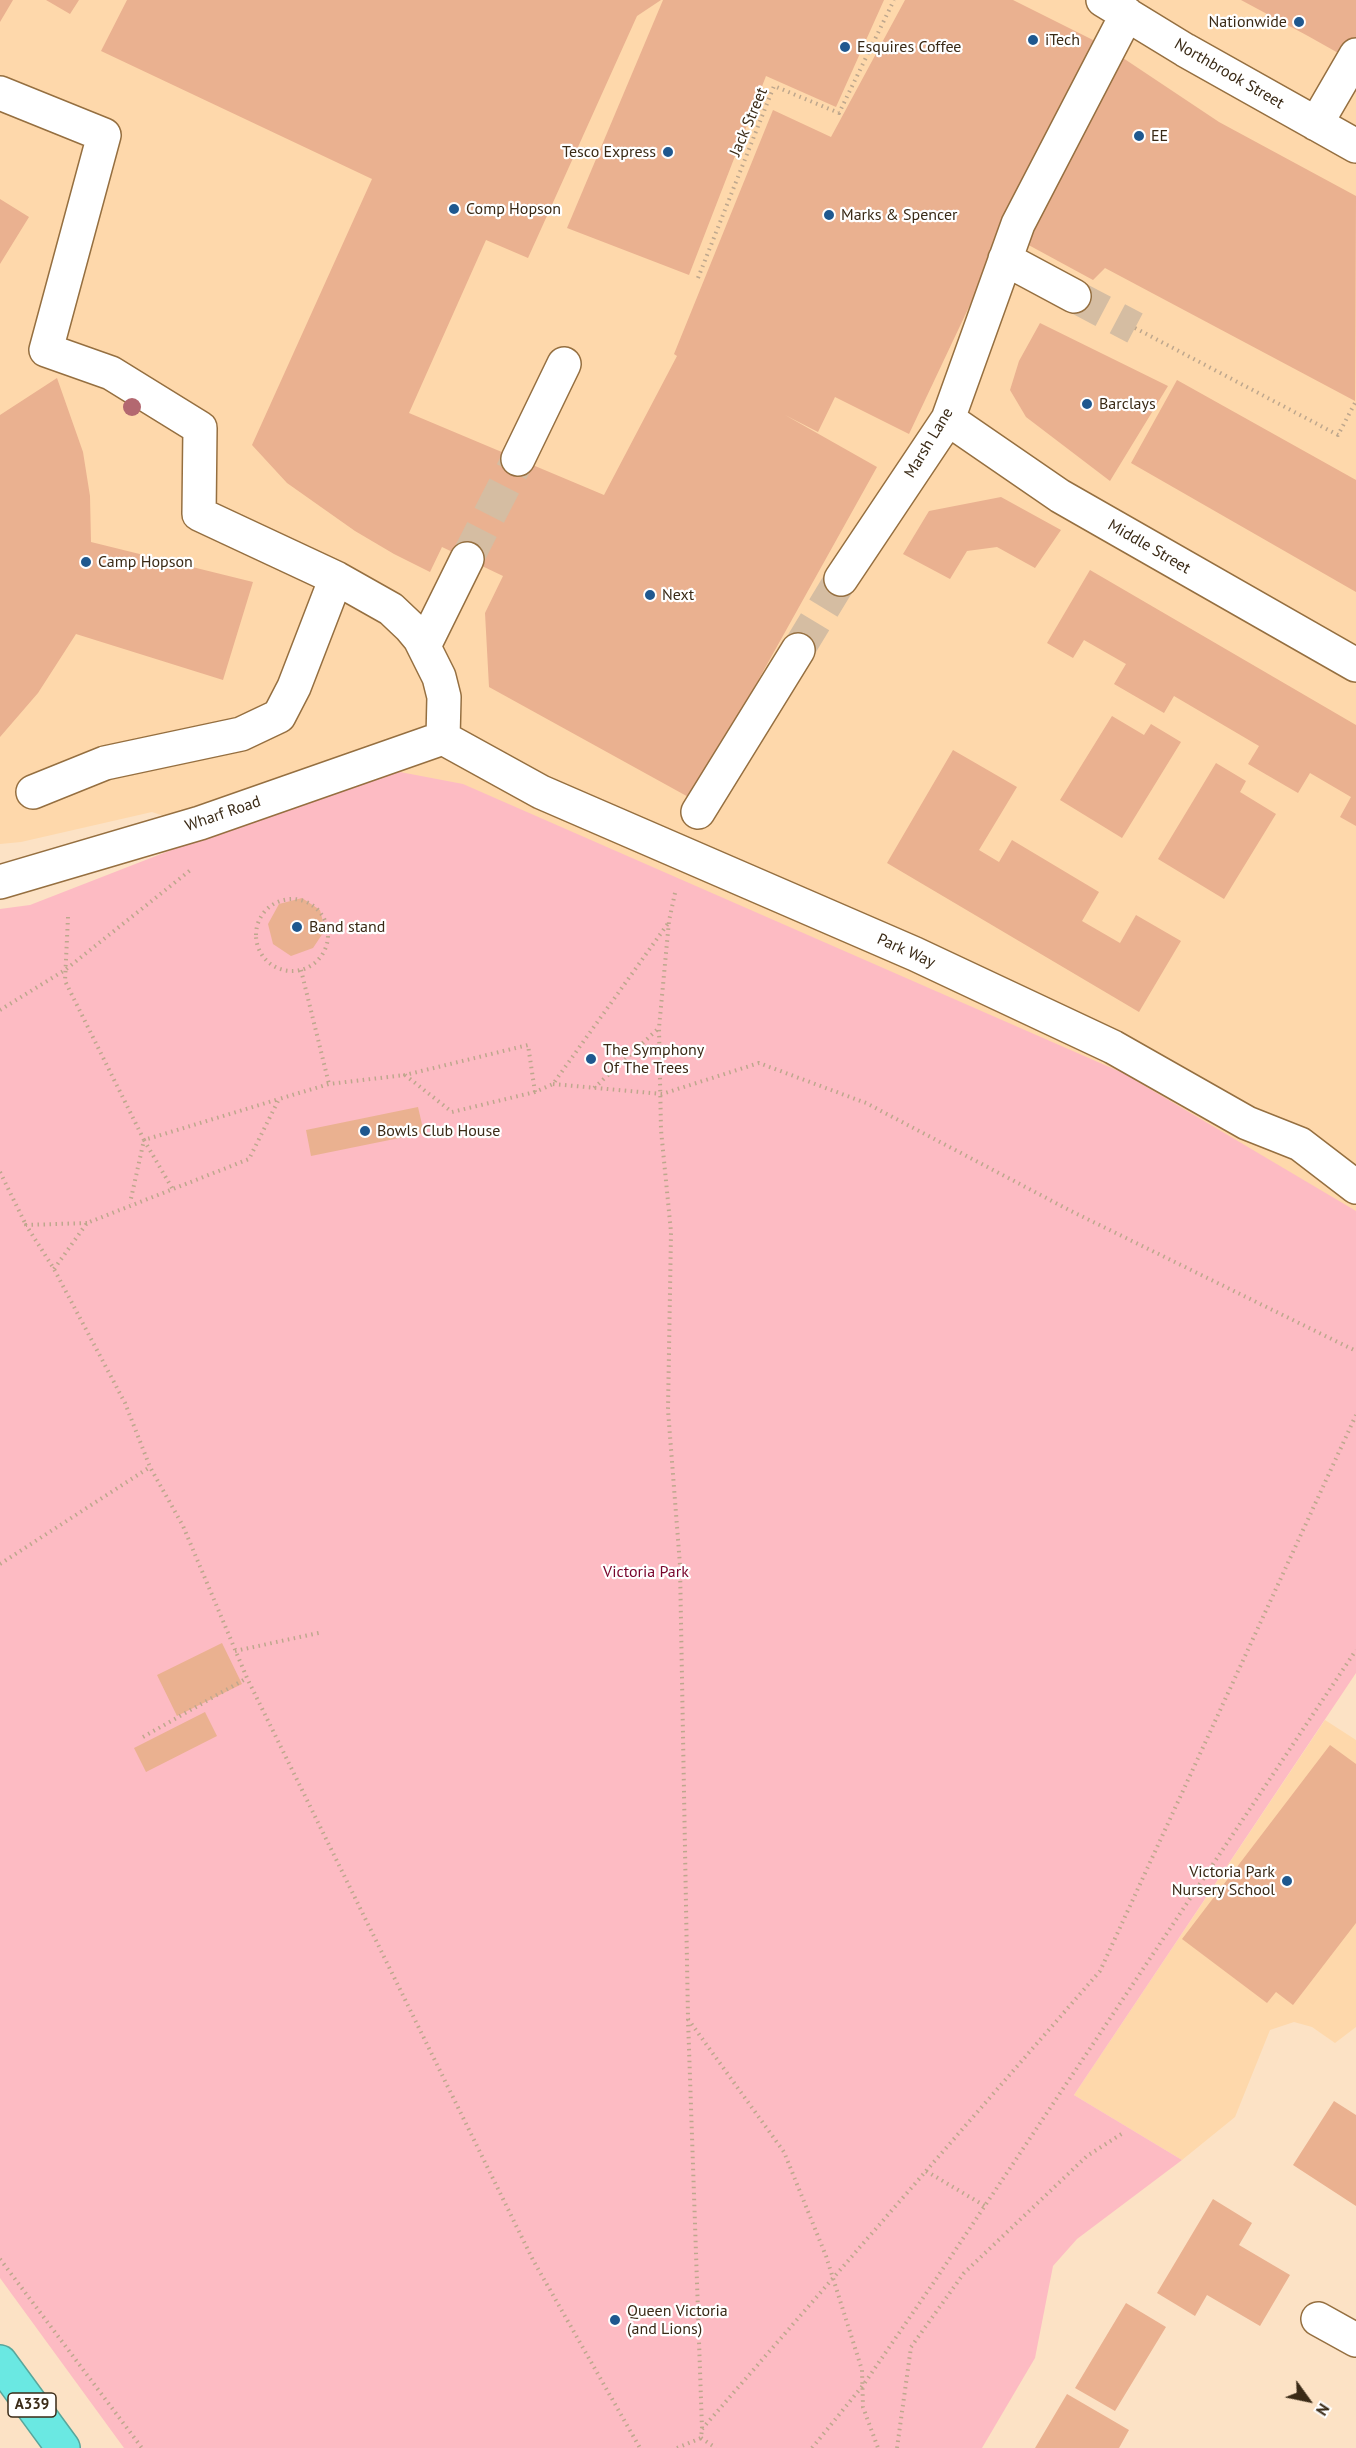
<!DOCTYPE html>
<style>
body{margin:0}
#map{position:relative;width:1356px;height:2448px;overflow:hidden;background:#fce2c5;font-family:"PT Sans",sans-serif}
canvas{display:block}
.north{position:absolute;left:1278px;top:2370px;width:60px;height:60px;-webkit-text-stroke:4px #fff;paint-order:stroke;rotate:123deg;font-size:16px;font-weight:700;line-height:24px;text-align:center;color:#3a2a16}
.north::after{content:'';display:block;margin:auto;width:21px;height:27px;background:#3a2a16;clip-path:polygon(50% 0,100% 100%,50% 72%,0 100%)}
</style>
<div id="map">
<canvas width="1356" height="2448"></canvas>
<div class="north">N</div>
</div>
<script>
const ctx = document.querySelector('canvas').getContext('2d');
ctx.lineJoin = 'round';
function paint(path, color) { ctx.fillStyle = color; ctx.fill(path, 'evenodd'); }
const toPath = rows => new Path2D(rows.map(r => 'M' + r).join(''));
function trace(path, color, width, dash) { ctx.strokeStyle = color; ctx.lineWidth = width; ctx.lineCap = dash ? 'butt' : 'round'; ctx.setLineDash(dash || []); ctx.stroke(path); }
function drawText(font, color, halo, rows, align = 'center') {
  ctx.font = font + ' "PT Sans",sans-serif'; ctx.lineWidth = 4.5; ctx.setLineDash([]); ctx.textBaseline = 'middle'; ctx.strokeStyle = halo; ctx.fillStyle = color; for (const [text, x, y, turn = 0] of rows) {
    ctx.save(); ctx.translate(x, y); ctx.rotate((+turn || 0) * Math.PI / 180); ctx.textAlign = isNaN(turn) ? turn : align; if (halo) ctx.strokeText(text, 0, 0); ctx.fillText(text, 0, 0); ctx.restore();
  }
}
paint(toPath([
 [0,0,1356,0,1356,1224,152,812,21,842,0,844],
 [1325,1720,1356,1740,1356,2027,1335,2043,1312,2027,1294,2022,1270,2030,1235,2117,1182,2160,1074,2095]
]), '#fed8ab');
paint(toPath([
 [400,772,463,784,1123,1073,1356,1211,1356,1673,1074,2095,1182,2160,1077,2239,1053,2266,1035,2358,982,2448,124,2448,0,2278,0,909,30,905,310,796]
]), '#fdbbc3');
paint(toPath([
 [0,0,13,0,0,22],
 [46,0,79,0,70,14],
 [127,0,661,0,637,16,528,258,486,240,409,413,604,495,677,356,674,354,773,110,831,137,905,0,1013,0,1099,43,1027,184,909,434,835,397,818,432,785,415,877,467,692,799,489,687,485,613,503,576,442,547,430,572,394,554,355,531,287,483,252,445,372,179,101,51],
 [663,0,884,0,836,107,766,76,689,275,567,228],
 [1241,0,1356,0,1356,63,1308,36],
 [1120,56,1219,122,1356,196,1355,401,1105,268,1093,280,1023,242],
 [0,199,29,217,0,264],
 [1040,323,1168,386,1110,481,1026,417,1010,390,1019,361],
 [57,378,83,452,90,496,91,542,253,582,223,680,76,634,38,693,0,737,0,415],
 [1177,380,1356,480,1356,592,1131,463],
 [1001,497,1061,530,1035,568,997,547,967,551,950,579,903,554,929,511],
 [1090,570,1356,725,1356,826,1340,817,1351,797,1310,773,1298,793,1248,764,1259,746,1174,696,1164,713,1114,684,1126,664,1084,640,1073,658,1047,643],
 [1112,716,1144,735,1151,724,1181,742,1122,838,1060,800],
 [953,750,1017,787,979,850,999,862,1012,840,1099,892,1082,921,1120,943,1136,915,1181,941,1139,1012,887,863],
 [1216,763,1246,781,1240,792,1276,814,1224,899,1158,859],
 [302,898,320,910,325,930,313,948,291,956,273,944,268,924,279,904],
 [418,1107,424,1133,311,1156,306,1130],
 [222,1643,242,1684,177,1716,157,1675],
 [205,1712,217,1736,146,1772,134,1748],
 [1330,1745,1356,1764,1356,1923,1293,2005,1276,1992,1267,2003,1182,1939],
 [1334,2101,1356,2115,1356,2206,1293,2165],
 [1213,2199,1252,2223,1239,2245,1290,2275,1260,2326,1207,2295,1195,2316,1157,2293],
 [1126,2303,1166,2327,1115,2411,1075,2388],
 [1067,2394,1129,2430,1119,2448,1035,2448]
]), '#eab190');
trace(toPath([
 [1074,296,1135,328],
 [467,559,518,459],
 [798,650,841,579]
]), '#d5bda2', 33, [33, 16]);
const minor = toPath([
 [1103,0,1185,50,1356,146],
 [0,93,104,135,46,350,111,373,200,428,199,514,336,578,391,609,410,627,420,639,439,677,444,697,443,738],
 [1316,124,1356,55],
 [1005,259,1074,296],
 [948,419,1060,496,1356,665],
 [518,459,564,364],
 [841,579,948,419,1018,224,1127,14],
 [424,646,467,559],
 [443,738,541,792,915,954,1113,1047,1247,1123,1300,1144,1356,1187],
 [33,792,105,763,241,734,279,716,294,687,336,578],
 [698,812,798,650],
 [0,882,200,823,443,738],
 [1318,2319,1356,2340]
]);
const highway = toPath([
 [0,2362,63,2448]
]);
trace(minor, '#956f40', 36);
trace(highway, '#59a69b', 36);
trace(toPath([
 [698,278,774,86,839,113,894,0],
 [1135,328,1338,435,1356,401],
 [675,893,669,921,659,1028,661,1130,671,1232,668,1410,680,1565,688,2019,702,2429,701,2438,677,2448],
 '256 935a36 36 0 1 1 72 0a36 36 0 1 1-72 0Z',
 [68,917,65,981,144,1140,130,1203],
 [301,970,329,1084],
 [0,1010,65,970,193,868],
 [553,1084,662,1094,759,1063,866,1103,1071,1211,1356,1351],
 [594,1088,659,1028],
 [535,1092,528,1045,405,1075,452,1112,535,1092,553,1084,669,922],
 [0,1172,26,1225],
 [172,1188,144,1140,279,1099],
 [87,1223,26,1225,54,1269,125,1403,150,1467,183,1526,247,1678,533,2260,640,2448],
 [54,1269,87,1223,249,1159,279,1099,329,1084,405,1075],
 [0,1564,150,1467],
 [235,1651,323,1632],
 [143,1737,247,1678],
 [688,2019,784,2152,826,2256,862,2370,863,2407,878,2448],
 [926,2171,1100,1971,1356,1415],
 [0,2259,142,2448],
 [702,2429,926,2171,985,2206],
 [701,2438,716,2448],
 [812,2448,864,2384,934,2282,1356,1650],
 [897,2448,911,2347,964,2273,1087,2156,1123,2133]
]), '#bea78d', 4, [1.5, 4.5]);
trace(minor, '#fff', 33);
trace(highway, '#6ae8e2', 33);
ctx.fillStyle = '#b36870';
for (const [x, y] of [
 [132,407]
]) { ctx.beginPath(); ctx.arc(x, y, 9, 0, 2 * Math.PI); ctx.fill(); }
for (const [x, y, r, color] of [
 [1299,22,6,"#1f588f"],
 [1033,40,6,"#1f588f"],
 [845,47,6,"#1f588f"],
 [1139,136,6,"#1f588f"],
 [668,152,6,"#1f588f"],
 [454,209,6,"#1f588f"],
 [829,215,6,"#1f588f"],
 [1087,404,6,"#1f588f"],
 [86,562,6,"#1f588f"],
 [650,595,6,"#1f588f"],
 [297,927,6,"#1f588f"],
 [591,1059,6,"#1f588f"],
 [365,1131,6,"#1f588f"],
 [1287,1881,6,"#1f588f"],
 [615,2320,6,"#1f588f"]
]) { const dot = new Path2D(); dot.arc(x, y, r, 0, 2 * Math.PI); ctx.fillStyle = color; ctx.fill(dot); trace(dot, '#fff', 2); }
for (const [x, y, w] of [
 [32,2405,48]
]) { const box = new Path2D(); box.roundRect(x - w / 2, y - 12, w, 24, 4.5); ctx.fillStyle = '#fff'; ctx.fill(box); trace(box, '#3a2a16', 1.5); }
drawText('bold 15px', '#3a2a16', null, [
 ["A339",32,2405]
]);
drawText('16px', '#3a2a16', '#fff', [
 ["Nationwide",1287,22,"right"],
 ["iTech",1045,40],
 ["Esquires Coffee",857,47],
 ["EE",1151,136],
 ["Tesco Express",656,152,"right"],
 ["Comp Hopson",466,209],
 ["Marks & Spencer",841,215],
 ["Barclays",1099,404],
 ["Camp Hopson",98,562],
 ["Next",662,595],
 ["Band stand",309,927],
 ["The Symphony",603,1050],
 ["Of The Trees",603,1068],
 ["Bowls Club House",377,1131],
 ["Victoria Park",1275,1872,"right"],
 ["Nursery School",1275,1890,"right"],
 ["Queen Victoria",627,2311],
 ["(and Lions)",627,2329]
], 'left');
drawText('16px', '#3a2a16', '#fff', [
 ["Northbrook Street",1229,74,30],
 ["Jack Street",749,122,-67],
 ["Marsh Lane",929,443,-59],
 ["Middle Street",1149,547,30],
 ["Wharf Road",223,814,-19],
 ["Park Way",906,951,24]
]);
drawText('16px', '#78042b', '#fff', [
 ["Victoria Park",646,1572]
]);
</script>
